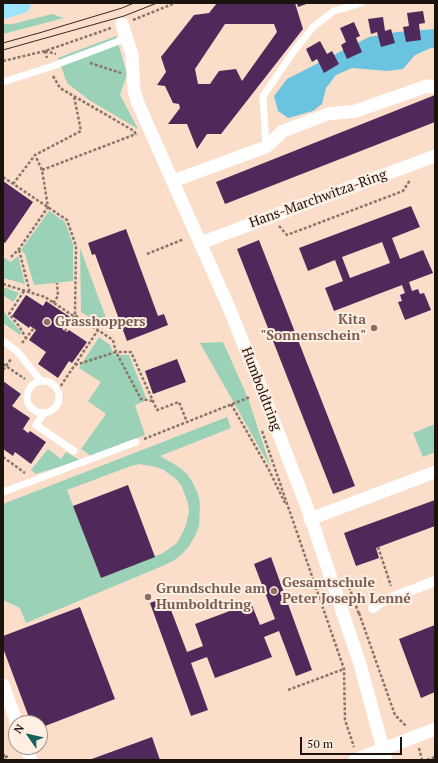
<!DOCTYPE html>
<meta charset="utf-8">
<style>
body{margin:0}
#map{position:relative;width:438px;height:763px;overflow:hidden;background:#fadeca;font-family:"PT Serif",serif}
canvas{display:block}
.frame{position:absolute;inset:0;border:4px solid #1c130c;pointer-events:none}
.north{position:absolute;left:8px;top:715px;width:40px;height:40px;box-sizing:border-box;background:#ffeee2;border:1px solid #a4968c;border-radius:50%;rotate:304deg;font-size:11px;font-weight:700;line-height:16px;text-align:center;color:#1c130c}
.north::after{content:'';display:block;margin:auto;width:14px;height:18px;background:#16635d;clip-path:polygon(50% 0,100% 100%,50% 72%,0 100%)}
.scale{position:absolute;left:300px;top:737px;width:102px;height:18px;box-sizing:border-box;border:2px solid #1c130c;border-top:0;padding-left:5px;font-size:12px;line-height:14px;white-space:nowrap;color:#1c130c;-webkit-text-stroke:3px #ffeee2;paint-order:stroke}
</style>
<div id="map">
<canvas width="438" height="763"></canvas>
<div class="frame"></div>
<div class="north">N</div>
<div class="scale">50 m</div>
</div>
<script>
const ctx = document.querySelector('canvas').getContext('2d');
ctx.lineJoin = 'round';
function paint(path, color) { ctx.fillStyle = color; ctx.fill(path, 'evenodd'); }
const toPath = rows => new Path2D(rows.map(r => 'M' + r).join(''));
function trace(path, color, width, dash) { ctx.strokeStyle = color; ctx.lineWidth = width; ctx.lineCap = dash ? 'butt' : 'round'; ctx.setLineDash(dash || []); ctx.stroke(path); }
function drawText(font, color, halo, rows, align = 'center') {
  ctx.font = font + ' "PT Serif",serif'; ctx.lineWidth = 4; ctx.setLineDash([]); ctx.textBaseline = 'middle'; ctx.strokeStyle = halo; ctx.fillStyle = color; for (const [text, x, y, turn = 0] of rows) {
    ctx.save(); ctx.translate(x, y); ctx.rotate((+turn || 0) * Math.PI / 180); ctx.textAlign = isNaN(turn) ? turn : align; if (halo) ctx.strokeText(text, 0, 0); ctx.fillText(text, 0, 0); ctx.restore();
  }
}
paint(toPath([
 [52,14,64,18,3,34,3,24,13,24],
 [116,36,127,74,120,95,138,129,89,100,67,83,58,58],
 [49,211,65,222,73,244,73,281,34,285,25,254,21,250],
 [80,248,111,331,81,312],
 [18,256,25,284,3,278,3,257,11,262],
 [3,287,19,293,13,302,3,295],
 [4,312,21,332,20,335,3,323,3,314],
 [99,337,110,345,114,355,129,355,147,400,135,405,145,435,91,456,81,449,106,414,88,401,101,382,79,368],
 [223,342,248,398,271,468,200,343],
 [227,417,231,428,160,456,179,467,187,474,193,483,198,494,200,504,199,526,195,536,189,546,182,554,173,561,160,567,26,623,20,608,3,600,3,504],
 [139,464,156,467,164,470,177,480,182,487,188,503,189,512,185,528,177,543,163,553,101,578,67,490,131,466],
 [435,424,435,452,423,457,413,433],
 [48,449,61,459,66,452,80,460,36,474,31,470]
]), '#9ad1b7');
paint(toPath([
 [435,29,435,48,431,48,415,55,403,69,388,71,352,68,336,75,326,88,322,104,313,111,288,118,278,111,274,96,287,79,369,37,397,32]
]), '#6bc4df');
paint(toPath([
 [217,3,295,3,303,29,221,134,207,134,197,149,187,124,168,124,180,108,179,104,173,103,165,86,157,85,166,72,161,57,194,15,209,13],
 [225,24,274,24,277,32,242,81,236,69,219,71,210,84,198,84,195,69],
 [297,3,309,3,298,7],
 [423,11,425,23,419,24,421,40,406,42,403,27,409,26,407,13],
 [383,17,385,31,391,29,395,43,381,47,377,32,371,34,368,19],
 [354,22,360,36,356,38,362,52,347,59,341,45,346,42,340,28],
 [320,41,327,54,332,51,339,64,324,73,317,59,312,62,306,49],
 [435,95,435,122,225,204,216,182],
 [3,181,33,202,5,243,3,242],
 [411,206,420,227,392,238,400,259,423,250,433,273,409,282,412,291,418,289,420,294,424,293,431,310,405,320,398,302,402,301,400,295,405,293,402,285,334,311,325,288,343,281,335,260,308,271,299,248],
 [382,242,390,263,350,278,342,257],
 [126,229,158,316,164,314,168,325,127,341,95,254,92,255,88,243],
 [259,240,355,486,333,494,237,249],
 [26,295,43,306,46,301,70,317,62,329,67,332,69,330,87,342,72,363,69,361,58,378,38,364,46,352,29,340,36,330,30,326,29,328,12,316],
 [177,359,186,382,153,394,145,371],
 [3,381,21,394,12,406,30,418,23,429,28,433,30,431,46,442,31,464,15,452,13,456,3,449],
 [128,485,155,557,101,578,73,506],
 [435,500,435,526,376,548,379,558,356,566,344,533],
 [271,557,312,670,296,676,279,631,264,637,272,657,215,678,207,657,191,663,208,710,191,716,150,603,166,597,187,652,203,646,195,624,251,603,260,625,275,619,254,564],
 [80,607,115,699,40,728,40,723,31,723,3,648,3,636],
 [435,625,435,692,421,698,399,639],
 [152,737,160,760,89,760]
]), '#4f295a');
trace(toPath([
 [133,20,175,3],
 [45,51,47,58],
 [45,51,56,54],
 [3,61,45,51,111,28],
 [90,63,121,73],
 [53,76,60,88,134,131,137,136],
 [42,170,136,134],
 [3,177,67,220,76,246,75,315,65,331],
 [13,184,35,155,81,131,74,96],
 [279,226,287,235,403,191,410,180],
 [19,250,30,293],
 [147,254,184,239],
 [11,257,19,249,48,207,42,170,35,155],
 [3,284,45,297,72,315,75,315,113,340,116,352,131,352,157,410,179,402,187,422],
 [24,291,9,314,19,326,26,338],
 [53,303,58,296,57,283],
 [22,343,34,328],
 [3,364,25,379],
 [75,365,116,352,141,399,153,401],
 [3,370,11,359],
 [58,390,98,330],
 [231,404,269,470,285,503],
 [262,431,344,669,345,720,354,747],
 [144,439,250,397],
 [3,457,25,473],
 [378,547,391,586],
 [349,587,359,614],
 [359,613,395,715,407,727],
 [288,690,344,669],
 [419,748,422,760],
 [3,754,5,757,4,760],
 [5,757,10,756],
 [427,760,435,757]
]), '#897669', 2.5, [3, 2]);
trace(toPath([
 [3,82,50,67,127,38],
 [266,147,263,96,294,51,313,27,334,11,361,3],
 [3,341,17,351,40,380],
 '27 397a16 16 0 1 1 32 0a16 16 0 1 1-32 0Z',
 [44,413,36,425,74,451],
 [3,492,136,442]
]), '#fff', 7);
trace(toPath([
 [373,608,381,602,435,581]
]), '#fff', 10);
trace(toPath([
 [122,24,132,55,134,90,137,101,230,310,252,365,307,507,360,664,386,760],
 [173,181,266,147,283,131,328,114,356,111,427,86,435,87],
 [200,243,435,156],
 [310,519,435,472],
 [3,685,17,723],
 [26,747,31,760],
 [355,760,435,729]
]), '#fff', 13);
trace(toPath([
 [3,8,20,3]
]), '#9ee4fe', 22);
trace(toPath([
 [3,43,39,33,122,8,134,3],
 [3,50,124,16,157,3]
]), '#342920', 1);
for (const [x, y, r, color] of [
 [47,322,4,"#8d6e63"],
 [374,328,4,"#8d6e63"],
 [274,591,4,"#8d6e63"],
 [148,597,4,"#8d6e63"]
]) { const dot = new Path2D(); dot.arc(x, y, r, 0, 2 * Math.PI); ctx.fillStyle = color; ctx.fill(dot); trace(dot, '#ffeee2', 1.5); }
drawText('14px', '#1c130c', '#ffeee2', [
 ["Hans-Marchwitza-Ring",318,199,-20],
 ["Humboldtring",261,389,69]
]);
drawText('bold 14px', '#785e54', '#ffeee2', [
 ["Kita",366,320,"right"],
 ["\"Sonnenschein\"",366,336,"right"],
 ["Grasshoppers",55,322],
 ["Gesamtschule",282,583],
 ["Peter Joseph Lenné",282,599],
 ["Grundschule am",156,589],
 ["Humboldtring",156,605]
], 'left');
</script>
